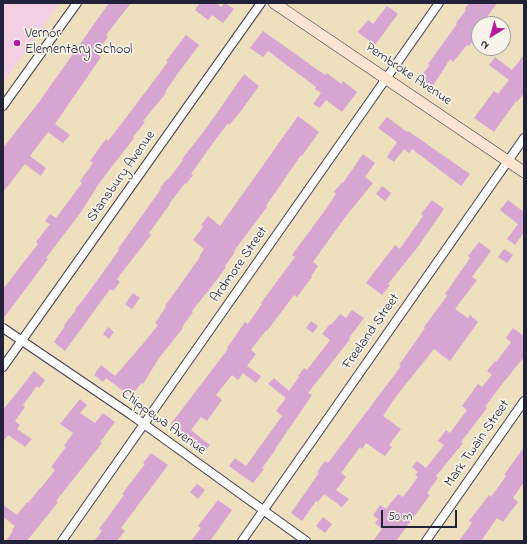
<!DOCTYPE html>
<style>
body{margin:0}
#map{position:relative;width:527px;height:544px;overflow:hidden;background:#eedfbe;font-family:"Indie Flower",sans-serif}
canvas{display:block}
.frame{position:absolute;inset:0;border:4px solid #22223b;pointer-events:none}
.north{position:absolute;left:471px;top:16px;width:40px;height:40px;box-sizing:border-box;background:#f7f3e8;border:1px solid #a29fa3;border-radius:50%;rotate:217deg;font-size:11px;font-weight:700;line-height:16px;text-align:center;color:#22223b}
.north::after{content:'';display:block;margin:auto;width:14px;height:18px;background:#b5179e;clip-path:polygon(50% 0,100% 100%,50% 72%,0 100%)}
.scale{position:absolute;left:381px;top:510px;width:76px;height:18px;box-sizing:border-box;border:2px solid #22223b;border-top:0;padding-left:5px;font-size:12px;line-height:14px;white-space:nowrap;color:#22223b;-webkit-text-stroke:3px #f7f3e8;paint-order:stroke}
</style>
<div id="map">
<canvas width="527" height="544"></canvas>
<div class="frame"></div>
<div class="north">N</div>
<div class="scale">50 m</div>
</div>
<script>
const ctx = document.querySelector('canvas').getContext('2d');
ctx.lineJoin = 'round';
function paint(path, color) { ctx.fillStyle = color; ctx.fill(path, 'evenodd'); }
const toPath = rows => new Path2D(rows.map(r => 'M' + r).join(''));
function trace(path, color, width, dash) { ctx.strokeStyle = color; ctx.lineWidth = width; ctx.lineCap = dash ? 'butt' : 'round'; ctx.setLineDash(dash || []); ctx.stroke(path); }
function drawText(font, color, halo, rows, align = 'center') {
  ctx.font = font + ' "Indie Flower",sans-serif'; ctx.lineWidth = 3.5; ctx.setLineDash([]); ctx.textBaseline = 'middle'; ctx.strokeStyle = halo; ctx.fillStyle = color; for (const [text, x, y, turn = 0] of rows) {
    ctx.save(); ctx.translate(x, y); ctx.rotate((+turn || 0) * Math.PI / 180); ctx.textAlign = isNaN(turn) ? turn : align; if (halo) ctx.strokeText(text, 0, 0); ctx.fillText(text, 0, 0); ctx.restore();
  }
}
paint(toPath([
 [3,3,60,3,3,83]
]), '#f2cfe2');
paint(toPath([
 [109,3,131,3,106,35,108,37,96,53,101,57,55,124,70,135,63,143,48,132,30,156,46,168,41,176,25,164,3,192,3,148,39,102],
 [200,3,216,3,221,7,225,3,234,9,223,23,212,15,208,20,195,10],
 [469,3,497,3,487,17,497,24,479,24,479,33,469,46,467,45,453,62,450,59,431,89,418,80,430,65,428,64,457,24,456,23,466,10,465,8],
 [387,6,398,14,375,45,358,32,368,20,373,24],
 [263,31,325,75,327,73,341,84,343,81,357,92,342,112,326,100,320,108,313,104,321,93,315,89,316,87,268,51,263,57,250,48],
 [186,35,199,45,176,76,165,92,166,93,143,121,145,122,133,137,134,138,100,182,81,212,46,258,48,259,3,319,3,289,38,244,36,242,50,224,45,221,50,214,56,218,82,183,80,181,93,163,90,161,106,139,108,141,119,127,168,62,166,61],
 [524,55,524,93,517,102,516,101,494,132,474,118,494,91,498,94,509,80,489,65,495,57,512,70],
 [244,74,259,86,241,111,229,125,228,123,213,143,191,174,193,175,186,184,185,183,169,204,170,204,149,233,151,235,117,279,120,282,113,291,110,289,65,351,54,342,65,326,64,325,76,310,75,309,83,300,119,250,118,249,161,189,160,188,167,179,168,180,183,160,182,159,205,130],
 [298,116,319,132,302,156,301,155,266,206,267,207,234,251,235,252,225,266,226,267,219,277,192,311,193,312,182,327,183,328,159,358,143,384,141,383,131,397,106,378,103,382,94,375,101,365,115,376,142,345,158,325,155,323,166,307,165,306,200,257,199,257,204,249,193,240,203,227,201,225,208,216,220,226],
 [387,117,407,132,408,131,470,174,461,186,412,149,409,153,404,149,394,162,387,157,397,142,378,128],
 [363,154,375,163,365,177,373,183,346,216,313,262,318,266,311,276,312,277,297,297,294,295,267,331,266,330,251,350,256,354,247,366,261,376,256,383,243,373,238,380,232,375,216,395,222,400,207,421,201,417,191,430,210,445,204,452,170,425,228,349,227,348,245,322,248,324,262,304,261,303,295,257,292,255,326,209,336,194,334,192,342,182,343,183],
 [382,186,391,193,385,201,376,194],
 [432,200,444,209,417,248,388,284,390,285,382,295,366,283,395,245,400,249,423,216,421,214],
 [508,200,524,212,524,232,515,245,507,239,518,224,500,210],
 [479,242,491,251,472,277,477,280,455,309,468,318,470,315,478,322,450,361,434,349,394,399,383,416,401,429,389,445,392,447,385,456,366,443,362,449,360,447,341,473,346,477,336,490,349,499,342,507,324,494,318,502,316,501,302,521,291,513,319,473,317,472,325,461,328,463,401,366,399,365,425,328,424,327,447,296,445,294,470,258,468,256],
 [504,249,513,255,507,263,498,257],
 [133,293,140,298,132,309,125,304],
 [352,310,364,318,349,338,350,339,308,393,312,395,275,449,276,449,262,468,264,469,253,483,229,466,235,458,246,466,282,416,276,411,286,398,268,384,274,378,289,391,299,377,298,376,304,368,307,370,330,340,322,334,330,324,331,325,340,314,346,318],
 [311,321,318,326,313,333,306,328],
 [108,327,114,332,109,339,103,334],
 [513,328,524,336,524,357,499,388,485,407,487,408,461,442,463,443,436,476,438,478,427,493,430,495,396,541,373,541,382,529,375,523,378,519,373,515,380,505,386,509,398,494,403,497,418,477,415,475,418,472,412,467,417,461,426,468,444,445,438,441,446,430,450,433,467,410,462,406,478,384,482,387,492,375,487,371,495,361,496,362,511,342,506,338],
 [34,371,45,380,39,388,37,386,23,405,25,407,15,421,20,425,17,429,32,439,25,447,8,435,3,442,3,410],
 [80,399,87,405,80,413,95,423,103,413,115,422,100,442,102,443,56,501,58,502,27,541,6,541,13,531,12,530,15,526,3,517,3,505,17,515,27,502,28,503,40,488,40,489,55,470,51,467,66,447,64,446,73,433,60,424],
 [524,447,524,482,513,498,518,502,503,522,497,518,481,541,459,541,472,523,469,521,489,495,491,497,506,476,504,475],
 [151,453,168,465,121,528,125,531,117,541,94,541,102,531,99,529,124,495,122,494,145,464,143,463],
 [197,484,205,490,198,499,190,492],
 [218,500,232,510,210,541,191,541,201,528,198,526],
 [323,517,332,524,325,533,316,526]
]), '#d6a5d1');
const street = toPath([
 [3,106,77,3],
 [3,328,130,414,306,541],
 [3,367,261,3],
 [62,541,439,3],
 [242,541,524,138],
 [426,541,524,401]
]);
const secondary = toPath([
 [274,3,524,172]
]);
trace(street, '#413e4f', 10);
trace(secondary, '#413e4f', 12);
trace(street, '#fff', 8);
trace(secondary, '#fde4d1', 11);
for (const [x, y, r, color] of [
 [17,43,4,"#b5179e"]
]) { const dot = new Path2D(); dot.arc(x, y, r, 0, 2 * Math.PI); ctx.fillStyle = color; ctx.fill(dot); trace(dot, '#f7f3e8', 1.5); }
drawText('14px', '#22223b', '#f7f3e8', [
 ["Vernor",25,35],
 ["Elementary School",25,51]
], 'left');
drawText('14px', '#22223b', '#f7f3e8', [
 ["Pembroke Avenue",408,75,34],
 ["Stansbury Avenue",122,177,-55],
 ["Ardmore Street",240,265,-55],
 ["Freeland Street",372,332,-55],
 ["Chippewa Avenue",163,423,36],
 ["Mark Twain Street",478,444,-55]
]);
</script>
